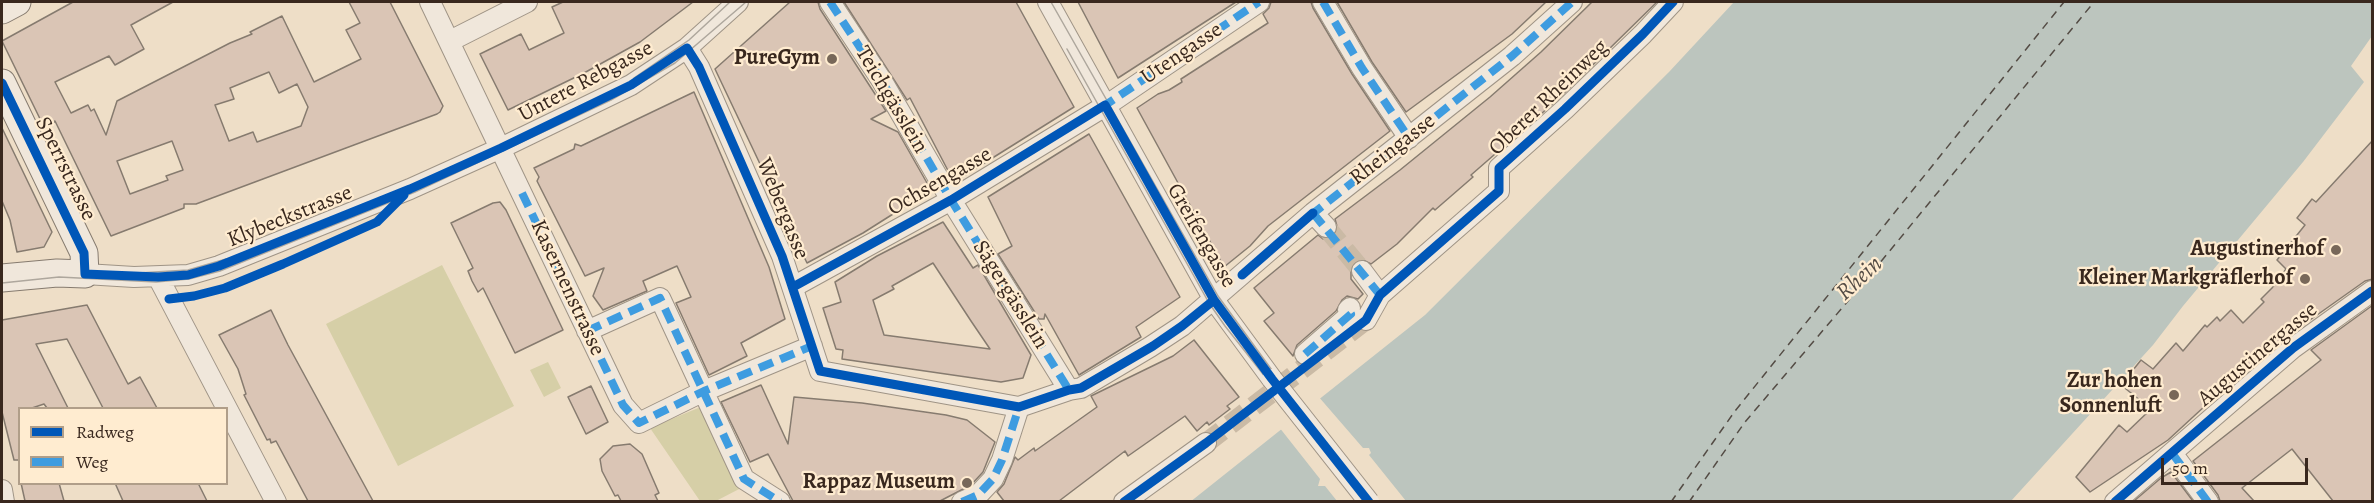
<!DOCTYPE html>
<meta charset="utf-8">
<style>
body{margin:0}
#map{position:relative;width:2374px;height:503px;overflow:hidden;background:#eedec7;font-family:Alegreya,serif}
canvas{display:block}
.frame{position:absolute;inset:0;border:3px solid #39281e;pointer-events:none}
.legend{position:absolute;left:18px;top:407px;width:210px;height:78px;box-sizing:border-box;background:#ffecd0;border:2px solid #b09e89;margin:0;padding:8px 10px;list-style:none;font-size:18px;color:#39281e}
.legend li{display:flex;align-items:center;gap:12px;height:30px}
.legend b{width:30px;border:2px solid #b09e89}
.scale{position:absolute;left:2161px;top:458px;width:147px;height:27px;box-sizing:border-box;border:3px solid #39281e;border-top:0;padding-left:8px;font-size:18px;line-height:21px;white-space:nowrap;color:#39281e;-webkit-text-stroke:4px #ffecd0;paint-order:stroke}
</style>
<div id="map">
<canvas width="2374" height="503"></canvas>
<div class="frame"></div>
<ul class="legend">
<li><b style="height:8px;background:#0057b8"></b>Radweg</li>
<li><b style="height:8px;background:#3e9ce0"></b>Weg</li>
</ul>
<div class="scale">50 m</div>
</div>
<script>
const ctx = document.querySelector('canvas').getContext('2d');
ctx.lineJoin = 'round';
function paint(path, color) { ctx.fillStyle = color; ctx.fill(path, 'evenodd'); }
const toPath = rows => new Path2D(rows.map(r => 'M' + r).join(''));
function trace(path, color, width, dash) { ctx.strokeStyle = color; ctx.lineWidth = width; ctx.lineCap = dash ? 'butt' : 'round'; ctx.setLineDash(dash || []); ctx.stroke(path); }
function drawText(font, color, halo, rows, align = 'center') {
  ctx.font = font + ' Alegreya,serif'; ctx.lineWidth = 4.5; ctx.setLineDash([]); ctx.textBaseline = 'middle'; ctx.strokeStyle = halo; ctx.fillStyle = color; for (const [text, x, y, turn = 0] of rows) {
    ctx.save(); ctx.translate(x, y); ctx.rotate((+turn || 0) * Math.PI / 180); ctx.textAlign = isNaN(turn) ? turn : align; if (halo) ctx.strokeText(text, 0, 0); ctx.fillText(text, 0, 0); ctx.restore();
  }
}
paint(toPath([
 [442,265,514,406,398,466,326,324],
 [548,362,561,388,544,397,530,370],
 [703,406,743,487,716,501,700,501,650,428]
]), '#d6cfa7');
paint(toPath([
 [1734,2,2372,2,2372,36,2351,66,2364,82,2303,162,2183,306,2153,345,2011,501,1190,502,1425,315,1669,72]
]), '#bcc5be');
paint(toPath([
 [1318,396,1363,448,1369,448,1371,453,1369,455,1406,501,1337,501,1325,486,1318,486,1320,479,1279,427]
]), '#eedec7');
trace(toPath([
 [1671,502,1735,411,2064,2],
 [1689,502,1745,422,1865,281,2094,2]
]), '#544c45', 1.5, [8, 6]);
const building = toPath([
 [73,2,173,2,131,25,144,49,115,65,109,56,55,82,71,113,88,105,91,111,94,109,106,135,117,101,230,43,252,34,250,32,282,16,314,82,361,59,346,30,360,23,349,2,390,2,443,106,440,112,437,114,196,204,184,204,184,208,111,236,55,121,44,127,2,41,73,2],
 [269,72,279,93,297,84,308,107,301,126,257,142,253,132,229,141,215,105,234,99,230,88,269,72],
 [172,141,183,170,166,176,168,180,130,194,117,161,172,141],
 [563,2,693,2,640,42,584,73,508,110,480,54,521,34,529,50,564,33,552,7,563,2],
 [790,2,818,2,820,9,886,111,871,119,898,132,931,190,863,233,807,263,715,69,790,2],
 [844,2,1016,2,1074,107,954,182,910,98,907,100,844,2],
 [1078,2,1236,2,1118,78,1078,2],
 [1271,2,1311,2,1313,8,1352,74,1390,131,1268,226,1250,246,1224,267,1137,108,1158,94,1169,90,1182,82,1181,79,1268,23,1263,14,1269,8,1271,2],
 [1337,2,1546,2,1512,34,1406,112,1372,62,1337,2],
 [1592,2,1657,2,1557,100,1471,175,1473,177,1435,210,1433,208,1397,244,1371,264,1361,259,1354,262,1351,267,1351,279,1363,294,1358,299,1347,296,1342,300,1336,311,1297,345,1293,356,1264,321,1274,313,1254,288,1318,235,1323,239,1334,236,1338,230,1335,219,1400,170,1490,97,1541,52,1592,2],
 [694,92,769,267,785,319,741,343,747,356,709,375,676,303,691,297,677,266,643,281,647,291,603,310,593,296,604,268,585,276,537,181,539,177,534,168,574,149,575,144,581,146,694,92],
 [2,128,52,232,44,247,17,252,10,220,2,201,2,128],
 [1089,134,1180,297,1136,327,1141,337,1079,375,1045,314,1044,319,1039,319,998,254,1012,246,988,197,1089,134],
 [2373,140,2373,279,2365,281,2293,332,2231,382,2168,440,2090,492,2076,477,2119,425,2127,432,2151,409,2121,385,2141,360,2153,369,2176,343,2183,351,2205,325,2207,327,2217,317,2220,321,2231,310,2243,323,2264,302,2261,299,2272,288,2286,269,2277,260,2305,225,2297,218,2312,199,2316,202,2373,140],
 [500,202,506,210,563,330,515,353,483,288,478,292,472,281,468,271,473,268,451,223,493,203,500,202],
 [943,222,973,268,978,265,1031,355,1023,378,1001,382,842,359,843,350,836,349,823,308,841,302,835,282,877,256,943,222],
 [933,263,971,321,990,349,884,335,873,300,894,289,892,286,933,263],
 [87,305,128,384,140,377,157,408,103,408,67,339,36,344,68,408,47,408,44,404,32,408,20,408,20,460,14,460,2,412,2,320,87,305],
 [2373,305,2373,501,2333,501,2292,449,2242,488,2254,501,2220,501,2218,495,2193,461,2321,360,2311,350,2373,305],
 [271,310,288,345,373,501,308,501,276,441,271,443,270,439,267,440,244,395,246,394,238,369,219,335,271,310],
 [1194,340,1239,397,1227,406,1230,409,1209,425,1207,422,1197,431,1185,416,1128,456,1125,451,1059,501,1004,501,997,492,1004,484,1015,457,1018,460,1034,448,1035,451,1097,407,1091,396,1173,356,1194,340],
 [761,385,788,444,794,397,862,403,946,415,967,420,995,442,983,472,971,485,940,501,793,501,768,454,750,462,721,402,761,385],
 [591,386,608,422,586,434,568,397,591,386],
 [630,444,642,454,659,493,655,495,658,501,621,501,618,495,615,496,602,471,600,459,613,446,630,444],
 [2171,472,2193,501,2134,501,2161,478,2171,472],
 [21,483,59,483,64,501,25,501,21,483],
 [115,483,198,483,207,501,123,501,115,483]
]);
paint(building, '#dac5b5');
trace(building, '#867b6f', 1.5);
trace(toPath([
 [1326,227,1362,271],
 [1206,443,1366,320]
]), '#cabaa5', 20, [20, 10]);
const street = toPath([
 [430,2,623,405,639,423,704,391,812,346],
 [830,2,882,81,951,200,1069,390],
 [1048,2,1214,300,1272,379],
 [1323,2,1362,68,1409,138],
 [450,41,527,2],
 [687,48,699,67,782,256,820,371,1019,407],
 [1313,213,1326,227],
 [1362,271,1380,295],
 [85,274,134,277,188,275,219,266,410,189,501,148,631,85,687,48,738,2],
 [158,277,276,502],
 [793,287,951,200,1110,103,1259,2],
 [1366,320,1380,295,1499,191,1499,168,1565,109,1643,34,1673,2],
 [587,331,660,298,744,479,780,502],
 [1305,354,1351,314,1348,310,1350,308],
 [1019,407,1069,390,1081,388,1150,347,1182,326,1313,213,1512,56,1572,2],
 [2172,453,2208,502],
 [2,490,4,502],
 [962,502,978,495,993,479,1002,460,1019,407],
 [1124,502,1206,443],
 [2115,502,2293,348,2372,291]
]);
const secondary = toPath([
 [2,10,17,2],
 [2,83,84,253,85,274,57,273,2,278]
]);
trace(street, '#9f9486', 22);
trace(secondary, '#867b6f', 29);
trace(street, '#f0e7db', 20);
trace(secondary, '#f0e7db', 27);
trace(toPath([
 [1051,2,1218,296,1274,373,1375,502],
 [1067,49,1209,303,1225,326,1364,502],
 [634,78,689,40,730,2],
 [138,273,188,270,226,259],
 [2,283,59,277,156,282,189,279,220,271,415,192,611,100,675,63,746,2]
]), '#aea79d', 1.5);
const streetBridge = toPath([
 [1272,379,1369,502]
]);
trace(streetBridge, '#9f9486', 22, []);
trace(streetBridge, '#f0e7db', 20);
trace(toPath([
 [830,2,882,81,951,200,1069,390],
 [1323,2,1362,68,1409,138],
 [1101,108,1259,2],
 [522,193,623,405,639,423,704,391,812,346],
 [1313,213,1380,295],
 [1310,216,1512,56,1572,2],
 [587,331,660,298,744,479,780,502],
 [1305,354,1351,314,1348,310,1350,308],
 [2172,453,2208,502],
 [962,502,978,495,993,479,1002,460,1019,407]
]), '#3e9ce0', 8, [15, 8]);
trace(toPath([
 [2,83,84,253,85,274,158,277,188,275,219,266,410,189,501,148,631,85,687,48,699,67,782,256,820,371,1019,407,1069,390,1081,388,1153,346,1182,326,1214,300],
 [1242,275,1313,213],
 [793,287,951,200,1105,105,1214,300,1272,379,1369,502],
 [169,299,194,296,225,288,283,264,377,222,404,195],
 [1124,502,1206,443,1366,320,1380,295,1499,191,1499,168,1565,109,1643,34,1673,2],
 [2115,502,2293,348,2372,291]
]), '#0057b8', 9);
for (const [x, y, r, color] of [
 [832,59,6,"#786859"],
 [2336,250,6,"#786859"],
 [2305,279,6,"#786859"],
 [2174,395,6,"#786859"],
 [967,483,6,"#786859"]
]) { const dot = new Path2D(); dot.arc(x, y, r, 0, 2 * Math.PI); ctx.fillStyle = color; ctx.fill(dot); trace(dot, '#ffecd0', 2); }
drawText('22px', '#39281e', '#ffecd0', [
 ["Utengasse",1182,54,-34],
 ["Untere Rebgasse",586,82,-28],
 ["Oberer Rheinweg",1549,98,-44],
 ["Teichgässlein",891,100,59],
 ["Rheingasse",1393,150,-38],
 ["Sperrstrasse",65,169,64],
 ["Ochsengasse",940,182,-30],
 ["Webergasse",782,209,68],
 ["Klybeckstrasse",290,217,-22],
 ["Greifengasse",1201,236,60],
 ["Kasernenstrasse",567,288,65],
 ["Sägergässlein",1010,295,58],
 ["Augustinergasse",2258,355,-40]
]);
drawText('bold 22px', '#39281e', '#ffecd0', [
 ["PureGym",820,59],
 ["Augustinerhof",2324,250],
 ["Kleiner Markgräflerhof",2293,279],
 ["Zur hohen",2162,382],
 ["Sonnenluft",2162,407],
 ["Rappaz Museum",955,483]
], 'right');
drawText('italic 24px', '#544c45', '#ffecd0', [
 ["Rhein",1860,279,-43]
]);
</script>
